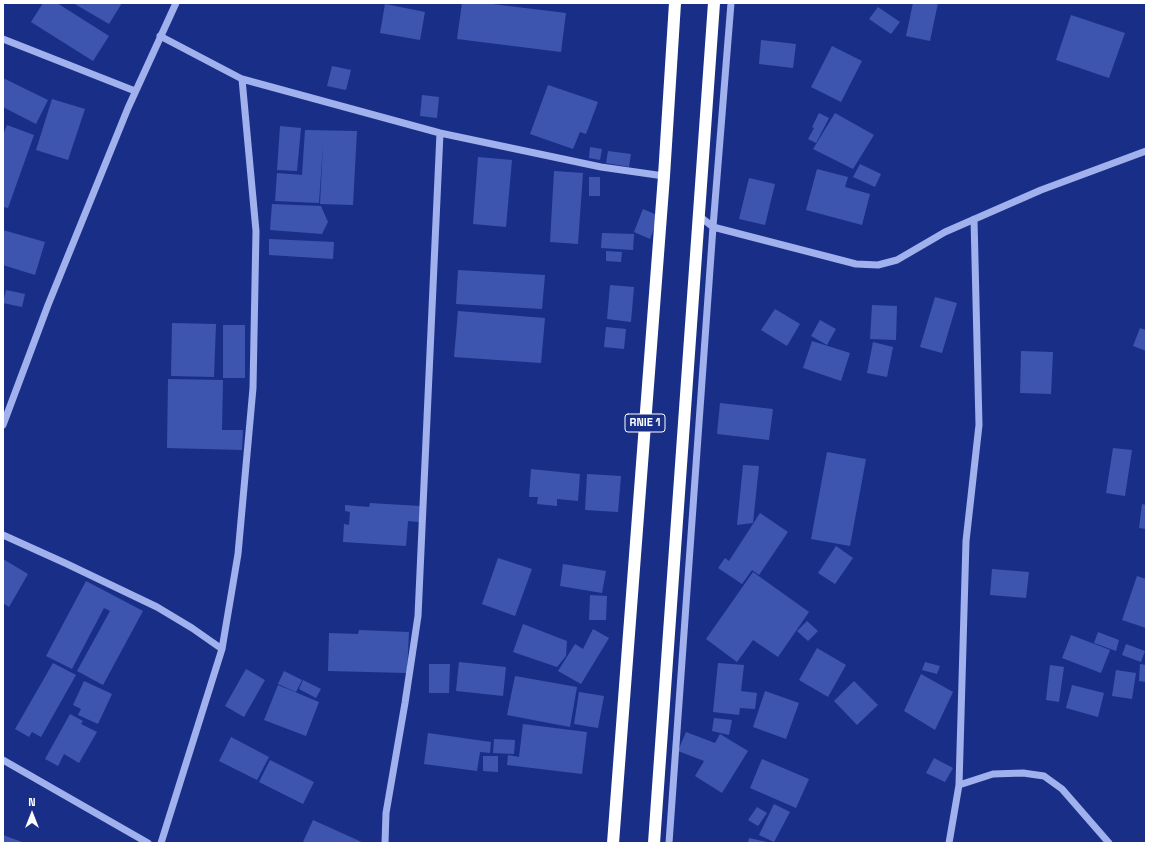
<!DOCTYPE html>
<style>
body{margin:0}
#map{position:relative;width:1149px;height:846px;overflow:hidden;background:#192f87;font-family:"Space Grotesk",sans-serif}
canvas{display:block}
.frame{position:absolute;inset:0;border:4px solid #fff;pointer-events:none}
.north{position:absolute;left:12px;top:794px;width:40px;height:40px;-webkit-text-stroke:3px #192f87;paint-order:stroke;rotate:0deg;font-size:11px;font-weight:700;line-height:16px;text-align:center;color:#fff}
.north::after{content:'';display:block;margin:auto;width:14px;height:18px;background:#fff;clip-path:polygon(50% 0,100% 100%,50% 72%,0 100%)}
</style>
<div id="map">
<canvas width="1149" height="846"></canvas>
<div class="frame"></div>
<div class="north">N</div>
</div>
<script>
const ctx = document.querySelector('canvas').getContext('2d');
ctx.lineJoin = 'round';
function paint(path, color) { ctx.fillStyle = color; ctx.fill(path, 'evenodd'); }
const toPath = rows => new Path2D(rows.map(r => 'M' + r).join(''));
function trace(path, color, width, dash) { ctx.strokeStyle = color; ctx.lineWidth = width; ctx.lineCap = dash ? 'butt' : 'round'; ctx.setLineDash(dash || []); ctx.stroke(path); }
function drawText(font, color, halo, rows, align = 'center') {
  ctx.font = font + ' "Space Grotesk",sans-serif'; ctx.lineWidth = 3; ctx.setLineDash([]); ctx.textBaseline = 'middle'; ctx.strokeStyle = halo; ctx.fillStyle = color; for (const [text, x, y, turn = 0] of rows) {
    ctx.save(); ctx.translate(x, y); ctx.rotate((+turn || 0) * Math.PI / 180); ctx.textAlign = isNaN(turn) ? turn : align; if (halo) ctx.strokeText(text, 0, 0); ctx.fillText(text, 0, 0); ctx.restore();
  }
}
paint(toPath([
 [43,3,57,3,109,36,93,61,31,22],
 [73,3,122,3,109,24],
 [462,3,484,3,566,13,561,52,457,39],
 [913,3,938,3,930,41,906,36],
 [385,4,425,12,420,40,380,33],
 [878,7,900,22,891,34,869,19],
 [1071,15,1125,33,1109,78,1056,60],
 [761,40,796,44,793,68,759,64],
 [832,46,862,61,841,102,811,87],
 [332,66,351,70,346,90,327,86],
 [3,78,48,100,36,124,3,107],
 [548,85,598,102,586,134,580,132,573,149,530,134],
 [422,95,439,97,437,118,420,116],
 [52,99,85,109,68,160,36,150],
 [819,113,829,118,816,143,808,139,814,128,812,127],
 [835,113,874,135,853,169,813,149],
 [7,125,34,135,8,208,3,207,3,135],
 [280,126,301,128,297,171,277,170],
 [305,130,357,131,353,205,320,204,323,144,319,203,275,201,277,173,302,175],
 [590,147,602,149,600,160,589,158],
 [608,151,631,154,629,167,606,163],
 [478,157,512,160,506,227,473,224],
 [860,164,881,174,875,187,853,177],
 [817,169,848,177,845,187,870,194,862,225,806,210],
 [554,171,583,173,578,244,550,242],
 [589,177,600,177,600,196,589,196],
 [749,178,775,184,765,225,739,219],
 [272,204,321,206,328,222,322,234,270,230],
 [643,209,659,216,650,239,634,232],
 [3,230,45,242,35,275,3,265],
 [602,233,634,234,633,250,601,248],
 [269,239,334,242,333,259,269,255],
 [606,251,622,252,621,262,606,261],
 [458,270,545,275,542,309,456,304],
 [610,285,634,287,631,322,607,319],
 [6,290,25,294,22,307,3,303],
 [935,297,957,303,942,353,920,347],
 [872,305,897,306,896,340,870,339],
 [775,309,800,324,787,346,761,330],
 [458,311,545,318,541,363,454,357],
 [820,320,836,329,827,345,811,336],
 [172,323,216,324,214,377,171,376],
 [223,325,245,325,245,378,223,378],
 [606,327,626,329,624,349,604,347],
 [1140,328,1146,330,1146,351,1133,346],
 [812,341,850,353,841,381,803,368],
 [873,342,893,347,887,377,867,373],
 [1021,351,1053,352,1051,394,1020,393],
 [168,379,223,380,222,430,243,430,242,450,167,448],
 [720,403,773,409,769,440,717,434],
 [1113,448,1132,450,1125,496,1106,493],
 [827,452,866,459,850,546,811,539],
 [743,465,759,466,753,523,737,525],
 [531,469,580,474,578,501,557,499,557,506,537,504,538,497,529,497],
 [587,474,621,476,618,512,585,510],
 [370,503,420,506,419,522,408,521,406,546,343,542,344,524,349,525,350,512,345,511,345,505,369,507],
 [1142,504,1146,505,1146,529,1139,528],
 [760,513,788,532,759,575,752,570,742,584,718,568,725,558,729,561],
 [836,546,853,558,835,584,818,573],
 [498,558,532,569,515,616,482,604],
 [3,559,28,574,9,607,3,603],
 [563,564,606,571,602,593,560,586],
 [992,569,1029,572,1026,598,990,595],
 [753,572,809,612,778,657,753,640,737,662,706,639],
 [1137,576,1146,579,1146,628,1122,620],
 [86,581,143,611,103,685,77,671,110,611,104,608,72,669,46,656],
 [590,595,607,596,606,620,589,620],
 [807,621,818,631,808,641,797,631],
 [523,624,567,641,566,656,557,667,513,652],
 [593,629,609,638,581,684,558,671,575,644,583,649],
 [359,630,409,632,407,673,328,671,329,633,358,634],
 [1098,632,1119,640,1116,651,1094,643],
 [1071,635,1110,650,1101,673,1062,658],
 [1126,644,1145,651,1141,662,1122,655],
 [817,648,846,665,828,697,799,680],
 [459,662,506,667,503,696,456,691],
 [925,662,940,666,937,674,922,670],
 [53,663,76,675,41,737,32,732,29,737,15,729],
 [718,663,744,665,741,691,757,693,755,709,740,708,739,715,713,712],
 [429,664,450,664,449,693,429,693],
 [1140,664,1146,665,1146,682,1139,681],
 [1050,665,1064,667,1059,702,1046,700],
 [246,669,265,680,244,717,225,706],
 [1116,670,1136,673,1132,699,1112,696],
 [284,671,302,680,296,692,278,684],
 [921,674,953,692,935,730,904,711],
 [515,676,577,687,570,727,507,715],
 [303,680,321,689,316,698,299,689],
 [84,681,112,694,98,724,78,715,81,709,73,705],
 [854,681,878,705,857,725,834,701],
 [278,685,319,702,306,736,264,720],
 [1072,685,1104,693,1098,717,1066,708],
 [765,691,799,703,786,739,753,727],
 [579,692,604,696,598,728,574,724],
 [70,714,83,721,81,724,97,732,79,763,64,754,58,766,45,759],
 [714,718,732,720,729,735,712,731],
 [523,724,587,732,582,774,507,765,508,755,519,757],
 [686,732,715,743,720,734,748,751,722,793,695,776,704,761,678,751],
 [428,733,491,742,490,753,480,752,477,771,424,764],
 [231,737,269,757,257,780,219,761],
 [494,739,515,740,514,754,493,753],
 [483,756,498,756,498,772,483,771],
 [934,758,953,768,945,782,926,773],
 [762,759,809,779,796,808,750,788],
 [270,760,314,782,303,804,259,782],
 [774,804,790,812,774,842,759,835],
 [757,807,767,813,758,826,748,820],
 [313,820,364,843,303,842],
 [3,835,25,843,3,843],
 [749,838,767,842,767,843,748,843]
]), '#3e55af');
trace(toPath([
 [160,36,242,79,440,133,601,167,664,176],
 [3,39,135,91],
 [698,215,713,227,856,264,878,265,897,260,945,232,1041,190,1146,151],
 [3,425,48,305,128,108,176,3],
 [3,535,65,563,157,607,192,628,222,649],
 [3,760,148,843],
 [959,785,993,774,1023,773,1044,776,1062,789,1109,843],
 [161,843,222,649,238,554,253,388,256,231,242,79],
 [385,843,386,813,405,703,418,616,440,133],
 [669,843,713,227,731,3],
 [949,843,959,785,966,541,979,425,974,219]
]), '#a0b1ed', 7);
trace(toPath([
 [613,843,664,176,675,3],
 [654,843,714,3]
]), '#fff', 12);
for (const [x, y, w] of [
 [645,423,40]
]) { const box = new Path2D(); box.roundRect(x - w / 2, y - 9, w, 18, 3); ctx.fillStyle = '#192f87'; ctx.fill(box); trace(box, '#fff', 1); }
drawText('bold 11px', '#fff', null, [
 ["RNIE 1",645,423]
]);
</script>
